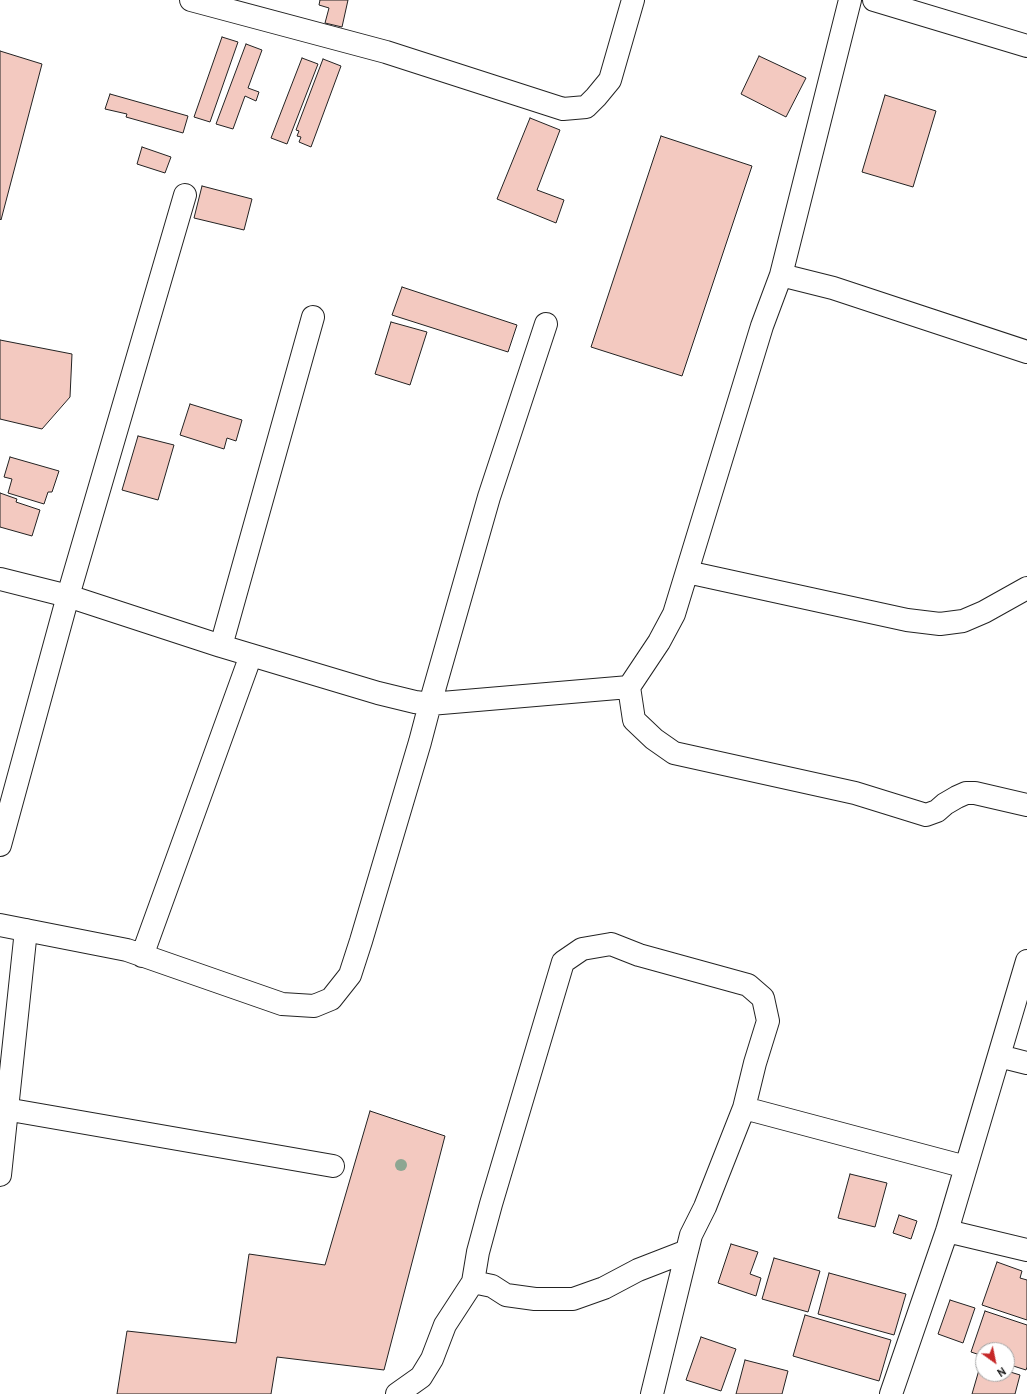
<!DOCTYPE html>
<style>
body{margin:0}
#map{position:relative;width:1027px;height:1394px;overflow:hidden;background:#fff;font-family:Overpass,sans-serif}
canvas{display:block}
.north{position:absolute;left:975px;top:1342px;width:40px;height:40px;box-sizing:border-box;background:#fff;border:1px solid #a7a7a7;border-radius:50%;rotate:147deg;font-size:11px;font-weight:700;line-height:16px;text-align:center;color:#222}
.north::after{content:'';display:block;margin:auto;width:14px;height:18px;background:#c62828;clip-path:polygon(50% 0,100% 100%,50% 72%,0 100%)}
</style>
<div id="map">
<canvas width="1027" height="1394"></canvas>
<div class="north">N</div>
</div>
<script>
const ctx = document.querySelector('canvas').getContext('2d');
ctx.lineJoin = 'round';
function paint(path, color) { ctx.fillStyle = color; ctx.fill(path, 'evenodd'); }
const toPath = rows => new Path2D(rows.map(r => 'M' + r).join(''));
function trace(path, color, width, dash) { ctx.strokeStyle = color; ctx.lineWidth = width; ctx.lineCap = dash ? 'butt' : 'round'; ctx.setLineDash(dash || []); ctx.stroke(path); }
const building = toPath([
 [320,0,348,0,342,27,325,23,329,8,319,5,320,0],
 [222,37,238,42,210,122,194,117,222,37],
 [246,44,262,50,248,88,259,92,256,101,245,96,233,129,216,124,246,44],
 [0,51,42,64,1,220,0,219,0,51],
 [759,56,806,78,786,117,741,94,759,56],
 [302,58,318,64,287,144,271,138,302,58],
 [323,59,341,66,311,147,299,142,301,137,297,136,299,131,296,130,323,59],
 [110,94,188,116,183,133,126,117,127,114,105,109,110,94],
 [885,95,936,111,913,187,862,172,885,95],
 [530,118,560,130,537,190,564,200,556,223,497,199,530,118],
 [661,136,752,166,682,376,591,347,661,136],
 [142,147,171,157,165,173,137,164,142,147],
 [202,186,252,199,244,230,194,218,202,186],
 [402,287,517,325,508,352,392,315,402,287],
 [391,322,427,332,410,385,375,374,391,322],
 [0,340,72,354,70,397,42,429,0,419,0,340],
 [190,404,242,420,236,441,227,438,224,449,180,435,190,404],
 [138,436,174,445,158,500,122,490,138,436],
 [10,457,59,471,52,492,48,492,44,504,8,493,12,479,4,477,10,457],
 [0,493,17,499,16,502,40,510,32,536,0,527,0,493],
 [370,1111,445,1136,384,1370,277,1357,271,1394,117,1394,127,1331,236,1343,249,1254,325,1265,370,1111],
 [850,1174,887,1183,875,1227,838,1218,850,1174],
 [899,1215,917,1221,911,1239,893,1233,899,1215],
 [731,1244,758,1252,750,1274,761,1278,756,1296,718,1283,731,1244],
 [774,1258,820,1271,808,1312,762,1299,774,1258],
 [997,1262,1022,1271,1020,1278,1027,1280,1027,1320,982,1305,997,1262],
 [829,1273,906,1294,894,1335,818,1314,829,1273],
 [950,1300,975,1308,963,1343,938,1334,950,1300],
 [985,1311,1027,1325,1027,1367,1026,1370,1007,1364,1007,1350,983,1350,983,1356,971,1352,985,1311],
 [805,1315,891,1340,879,1381,793,1356,805,1315],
 [701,1337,736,1349,721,1391,686,1380,701,1337],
 [745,1360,788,1371,782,1394,736,1394,745,1360],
 [981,1363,983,1363,983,1374,1007,1374,1007,1371,1020,1375,1015,1394,972,1394,981,1363]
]);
paint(building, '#f3c9c0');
trace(building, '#222', 1);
const minor = toPath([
 [191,0,386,52,563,109,586,107,596,97,610,80,633,0],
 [874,0,1027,46],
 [781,275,850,0],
 [1027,352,833,288,781,275,762,326,674,614,659,642,629,687,634,720,654,739,674,753,855,793,926,815,937,811,945,804,957,797,966,793,975,793,1027,805],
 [687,572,907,620,940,624,963,621,984,612,1027,588],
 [0,579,68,596,221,646,378,693,415,702,430,704,629,687],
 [221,646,313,317],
 [0,845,68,596,185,195],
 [0,925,127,950,282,1004,314,1006,331,999,350,975,361,941,420,742,430,704,489,497,546,324],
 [611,944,639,955,748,985,763,998,768,1021,755,1063,744,1108,705,1207,691,1235,687,1251,638,1270,604,1288,573,1299,535,1299,506,1295,492,1286,473,1282,478,1252,491,1204,563,962,582,949,611,944],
 [142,956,251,655],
 [999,1056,1027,1063],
 [0,1108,333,1166],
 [744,1108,966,1167],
 [0,1175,26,930],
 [947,1231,1027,1250],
 [397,1394,421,1377,432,1359,445,1325,473,1282],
 [652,1394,687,1251],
 [891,1394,947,1231,1027,961]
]);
trace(minor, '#222', 24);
trace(minor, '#fff', 22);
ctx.fillStyle = '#8da692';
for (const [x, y] of [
 [401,1165]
]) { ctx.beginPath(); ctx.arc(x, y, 6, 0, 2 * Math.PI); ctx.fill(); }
</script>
